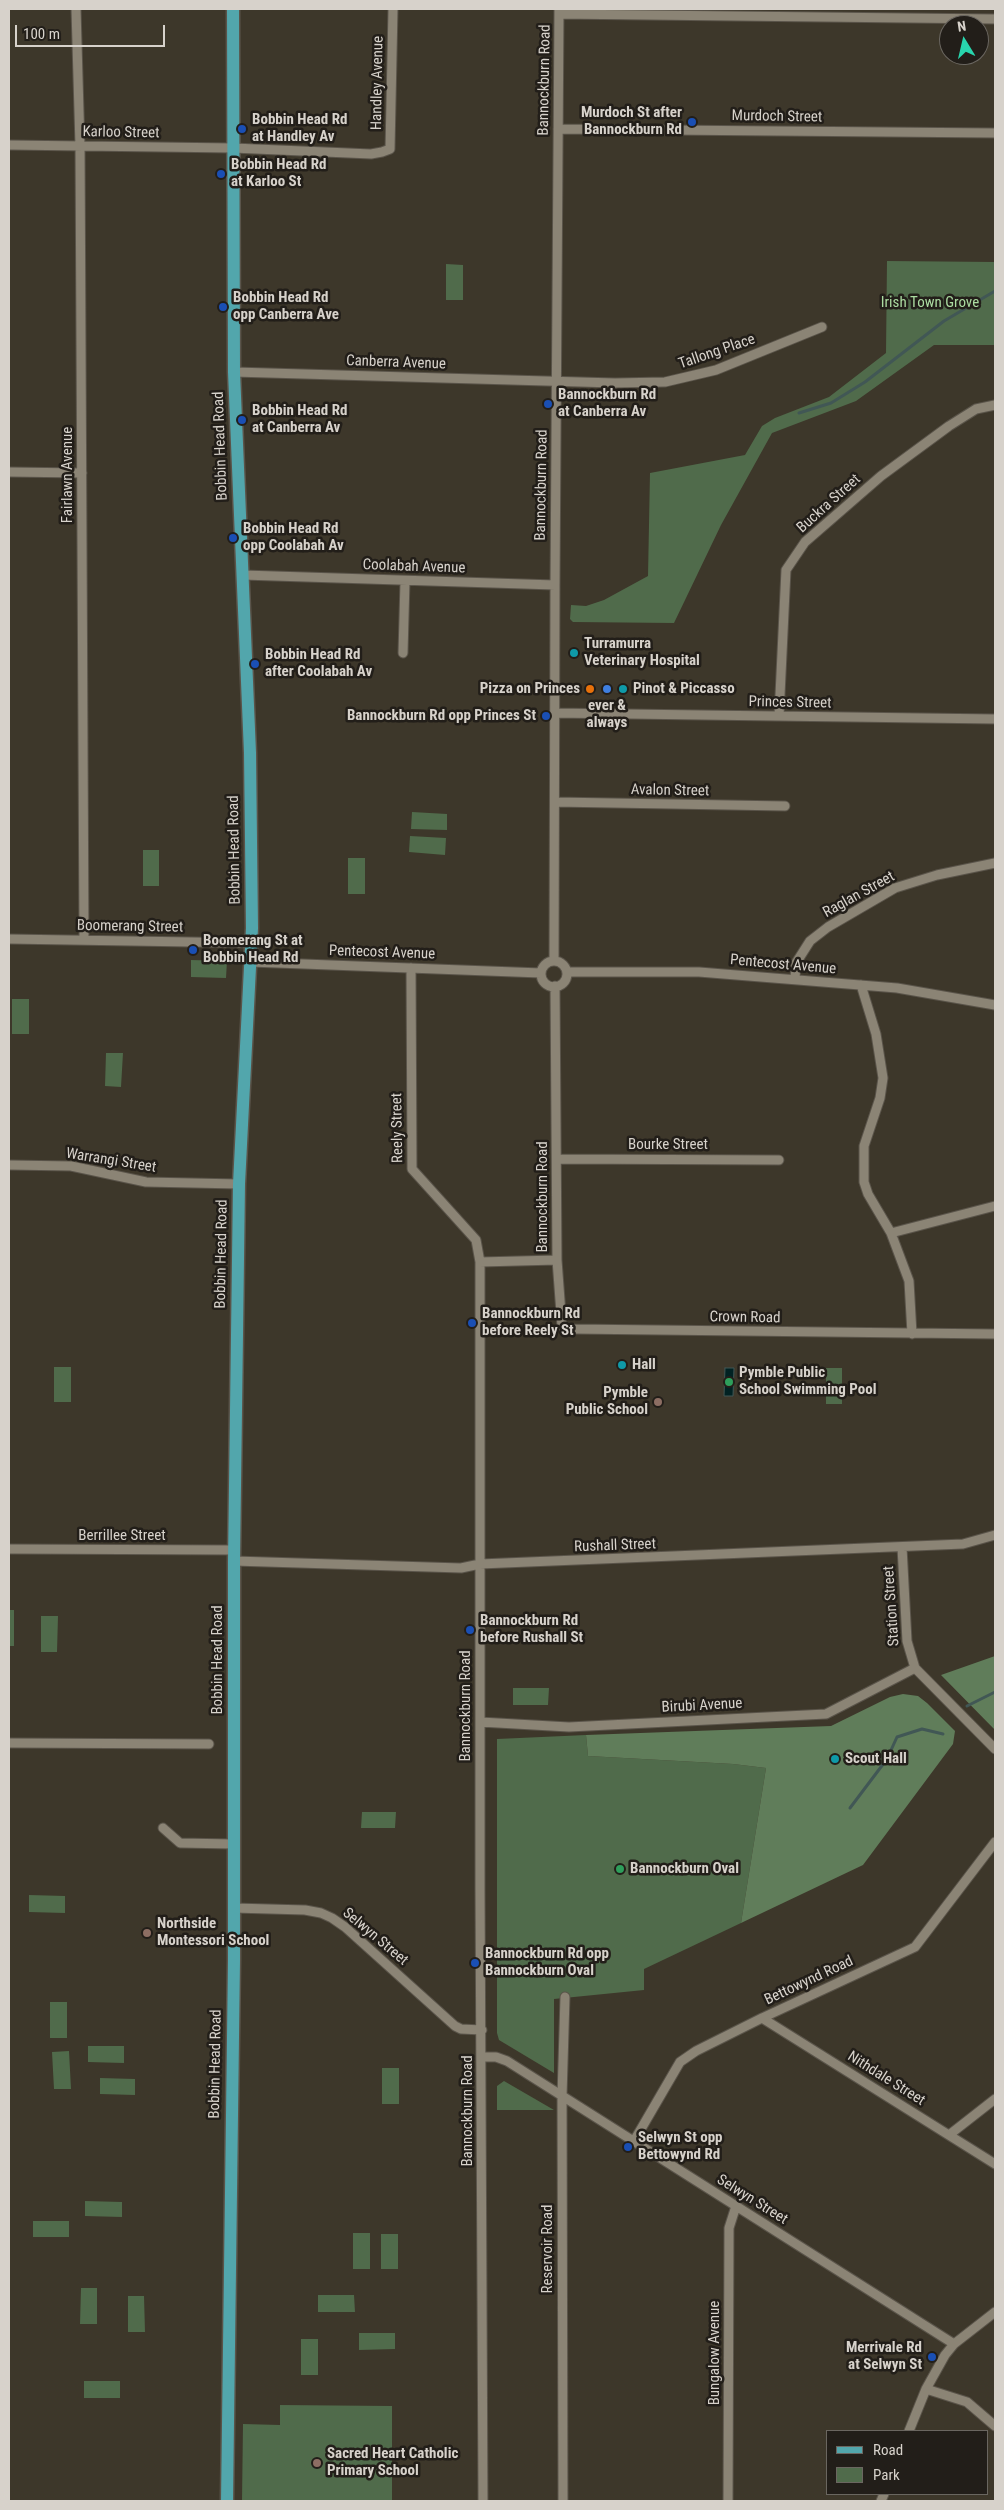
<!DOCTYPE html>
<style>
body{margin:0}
#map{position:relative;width:1004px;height:2510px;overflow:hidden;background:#3d372a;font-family:"Roboto Condensed",sans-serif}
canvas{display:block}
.frame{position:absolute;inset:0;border:10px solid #d7d2cb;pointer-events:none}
.legend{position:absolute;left:826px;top:2430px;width:162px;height:65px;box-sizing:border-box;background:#221e19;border:1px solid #6a6660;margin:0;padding:6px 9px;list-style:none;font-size:15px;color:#d7d2cb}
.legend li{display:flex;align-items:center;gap:10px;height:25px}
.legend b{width:25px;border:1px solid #6a6660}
.north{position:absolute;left:939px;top:15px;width:50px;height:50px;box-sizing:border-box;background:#221e19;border:1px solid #6a6660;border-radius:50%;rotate:351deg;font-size:14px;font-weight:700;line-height:20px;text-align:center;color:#d7d2cb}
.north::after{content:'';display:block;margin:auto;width:18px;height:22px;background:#28d5ad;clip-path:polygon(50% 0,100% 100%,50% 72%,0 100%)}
.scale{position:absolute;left:15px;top:25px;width:150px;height:22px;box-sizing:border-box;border:2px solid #d7d2cb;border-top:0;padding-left:6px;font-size:15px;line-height:18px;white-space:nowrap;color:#d7d2cb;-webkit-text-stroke:4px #221e19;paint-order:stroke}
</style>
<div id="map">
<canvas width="1004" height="2510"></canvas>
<div class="frame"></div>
<ul class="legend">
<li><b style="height:6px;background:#52a6ac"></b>Road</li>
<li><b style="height:14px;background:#506b4b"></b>Park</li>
</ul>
<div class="north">N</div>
<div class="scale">100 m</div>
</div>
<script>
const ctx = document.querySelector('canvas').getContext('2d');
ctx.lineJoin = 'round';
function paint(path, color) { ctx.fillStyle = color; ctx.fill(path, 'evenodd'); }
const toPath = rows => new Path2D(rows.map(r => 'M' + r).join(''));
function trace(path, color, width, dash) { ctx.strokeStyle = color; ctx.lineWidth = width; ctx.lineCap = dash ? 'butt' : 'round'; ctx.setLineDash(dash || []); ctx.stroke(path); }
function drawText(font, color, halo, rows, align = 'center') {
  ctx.font = font + ' "Roboto Condensed",sans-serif'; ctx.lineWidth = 5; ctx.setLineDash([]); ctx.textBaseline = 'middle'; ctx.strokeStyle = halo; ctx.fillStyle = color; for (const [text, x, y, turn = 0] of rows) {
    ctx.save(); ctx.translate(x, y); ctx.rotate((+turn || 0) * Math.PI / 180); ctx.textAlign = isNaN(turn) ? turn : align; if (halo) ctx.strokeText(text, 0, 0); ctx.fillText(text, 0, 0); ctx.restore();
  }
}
paint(toPath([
 [887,261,995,262,995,345,934,345,856,401,772,433,721,525,674,623,573,622,570,619,571,605,586,606,604,600,648,576,650,473,745,455,762,426,775,418,829,397,886,353],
 [446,264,463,265,463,300,446,300],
 [412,812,447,814,447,830,411,829],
 [410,836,446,838,445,855,409,852],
 [143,850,159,850,159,886,143,886],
 [348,858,365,858,365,894,348,894],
 [191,960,227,961,226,978,191,977],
 [12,999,29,999,29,1034,12,1034],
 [106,1053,123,1053,121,1087,105,1086],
 [54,1367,71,1367,71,1402,54,1402],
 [826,1368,842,1368,842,1404,826,1404],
 [9,1610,14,1610,14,1646,9,1646],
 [41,1616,58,1616,57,1652,41,1652],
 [513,1688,549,1688,548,1705,513,1705],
 [586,1735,588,1756,733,1764,766,1768,741,1923,644,1969,644,1990,554,1999,554,2073,499,2040,497,2033,497,1739],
 [362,1812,396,1812,395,1828,361,1828],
 [29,1895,65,1896,65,1913,29,1912],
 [50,2002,67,2002,67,2038,50,2038],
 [88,2046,124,2046,124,2063,88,2062],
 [69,2051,71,2089,54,2089,52,2052],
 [382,2068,399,2068,399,2104,382,2104],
 [100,2078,135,2079,135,2095,100,2094],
 [504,2081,554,2110,497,2110,497,2086],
 [85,2201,122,2202,122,2217,85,2216],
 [33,2221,69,2221,69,2237,33,2237],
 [353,2233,370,2233,370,2269,353,2269],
 [381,2234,398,2234,398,2269,381,2269],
 [81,2288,97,2288,97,2324,80,2324],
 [318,2295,354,2295,355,2312,318,2312],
 [128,2296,144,2296,145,2332,128,2332],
 [359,2333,395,2333,395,2349,359,2350],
 [301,2339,318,2339,318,2375,301,2375],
 [84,2381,120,2381,120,2398,84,2398],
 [280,2405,392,2406,392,2501,242,2501,243,2424,280,2425]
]), '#506b4b');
paint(toPath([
 [995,1656,995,1730,941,1675],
 [903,1694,918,1696,927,1703,955,1731,953,1744,863,1865,741,1923,766,1768,733,1764,588,1756,586,1735,831,1726,890,1697]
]), '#607d5a');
const water = toPath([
 [725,1368,734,1368,733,1396,724,1396,725,1368]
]);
paint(water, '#012223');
trace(water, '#415755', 1);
trace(toPath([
 [799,413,831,403,865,382,944,321,995,291],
 [967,1706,995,1692],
 [850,1808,887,1759,897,1737,922,1729,943,1734]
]), '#415755', 3);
const minor = toPath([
 [76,9,80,146,84,940],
 [559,14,995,19],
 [558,129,995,133],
 [9,145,233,148,371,154,382,152,390,149,393,9],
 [234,372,615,383,665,382,716,370,822,327],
 [9,472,82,473],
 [243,575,555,585],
 [403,653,405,581],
 [555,713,995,719],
 [779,716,786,570,805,542,881,476,949,426,976,409,995,405],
 [555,802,785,806],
 [9,939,252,943],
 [554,961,555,585,559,9],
 '541 974a13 13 0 1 1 26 0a13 13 0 1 1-26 0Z',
 [251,962,541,973],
 [411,968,412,1169,476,1240,480,1262,480,1889,483,2501],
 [567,972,699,972,897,988,995,1005],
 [795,979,796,963,810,941,828,927,895,888,937,875,995,863],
 [861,985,876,1034,883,1078,880,1098,864,1146,864,1182,868,1194,891,1233,909,1281,912,1334],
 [555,986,557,1260,562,1327,574,1329,995,1334],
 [557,1159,779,1160],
 [9,1165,71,1166,146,1182,239,1184],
 [891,1233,995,1206],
 [480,1262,557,1260],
 [902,1547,907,1641,915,1668,995,1749],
 [9,1549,234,1550],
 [234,1561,461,1568,480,1564,963,1544,995,1535],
 [480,1722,569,1727,826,1714,915,1668],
 [9,1743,209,1744],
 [163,1828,180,1843,233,1844],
 [234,1908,305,1910,321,1913,332,1918,345,1927,455,2026,461,2029,482,2030],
 [762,2018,995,2164],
 [482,2057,496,2057,507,2061,954,2344],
 [949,2135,995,2099],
 [634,2141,680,2062,696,2051,762,2018,915,1947,995,1842],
 [926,2389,967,2402,995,2426],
 [909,2431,926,2389,945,2355,954,2344,995,2312],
 [563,2501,562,2096,565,1997],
 [728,2501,729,2228,736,2206],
 [881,2501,884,2494]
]);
const major = toPath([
 [227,2501,234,1960,234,1561,239,1184,252,928,250,753,234,372,233,9]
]);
trace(minor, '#5a544a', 11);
trace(major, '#5a544a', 15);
trace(minor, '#8b8475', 9);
trace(major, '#52a6ac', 12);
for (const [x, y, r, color] of [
 [692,122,5,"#1a4fb4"],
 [242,129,5,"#1a4fb4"],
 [221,174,5,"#1a4fb4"],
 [223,307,5,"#1a4fb4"],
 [548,404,5,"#1a4fb4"],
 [242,420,5,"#1a4fb4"],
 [233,538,5,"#1a4fb4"],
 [574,653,5,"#0f9aa8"],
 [255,664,5,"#1a4fb4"],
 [590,689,5,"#e8710a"],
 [607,689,5,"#3f7fe0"],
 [623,689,5,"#0f9aa8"],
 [546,716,5,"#1a4fb4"],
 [193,950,5,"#1a4fb4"],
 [472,1323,5,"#1a4fb4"],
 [622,1365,5,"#0f9aa8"],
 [729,1382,5,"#2e9e5b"],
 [658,1402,5,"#8d6e63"],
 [470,1630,5,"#1a4fb4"],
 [835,1759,5,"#0f9aa8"],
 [620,1869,5,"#2e9e5b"],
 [147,1933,5,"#8d6e63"],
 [475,1963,5,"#1a4fb4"],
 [628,2147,5,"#1a4fb4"],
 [932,2357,5,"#1a4fb4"],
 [317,2463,5,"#8d6e63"]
]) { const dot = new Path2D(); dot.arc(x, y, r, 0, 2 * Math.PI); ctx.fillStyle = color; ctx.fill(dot); trace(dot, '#221e19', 2); }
drawText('15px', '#d7d2cb', '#221e19', [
 ["Bannockburn Road",545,80,-89],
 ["Handley Avenue",378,83,-89],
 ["Murdoch Street",777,117,1],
 ["Karloo Street",121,133,1],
 ["Tallong Place",717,352,-19],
 ["Canberra Avenue",396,363,2],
 ["Bobbin Head Road",221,446,-92],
 ["Fairlawn Avenue",68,475,-90],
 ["Bannockburn Road",542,485,-89],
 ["Buckra Street",829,504,-42],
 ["Coolabah Avenue",414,567,2],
 ["Princes Street",790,703,1],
 ["Avalon Street",670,791,1],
 ["Bobbin Head Road",235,850,-91],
 ["Raglan Street",859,895,-29],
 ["Boomerang Street",130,927,1],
 ["Pentecost Avenue",382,953,2],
 ["Pentecost Avenue",783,965,5],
 ["Reely Street",398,1128,-91],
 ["Bourke Street",668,1145],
 ["Warrangi Street",111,1161,9],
 ["Bannockburn Road",543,1197,-90],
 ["Bobbin Head Road",222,1254,-89],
 ["Crown Road",745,1318,1],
 ["Berrillee Street",122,1536],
 ["Rushall Street",615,1546,-2],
 ["Station Street",892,1606,-94],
 ["Bobbin Head Road",218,1660,-90],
 ["Bannockburn Road",466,1706,-90],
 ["Birubi Avenue",702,1706,-3],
 ["Selwyn Street",375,1937,40],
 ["Bettowynd Road",809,1981,-25],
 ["Bobbin Head Road",216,2064,-89],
 ["Nithdale Street",886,2079,32],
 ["Bannockburn Road",468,2111,-90],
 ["Selwyn Street",752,2200,32],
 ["Reservoir Road",548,2249,-90],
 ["Bungalow Avenue",715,2353,-90]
]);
drawText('bold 15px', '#d7d2cb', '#221e19', [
 ["Murdoch St after",682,113,"right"],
 ["Bannockburn Rd",682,130,"right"],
 ["Bobbin Head Rd",252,120],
 ["at Handley Av",252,137],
 ["Bobbin Head Rd",231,165],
 ["at Karloo St",231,182],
 ["Bobbin Head Rd",233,298],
 ["opp Canberra Ave",233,315],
 ["Bannockburn Rd",558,395],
 ["at Canberra Av",558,412],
 ["Bobbin Head Rd",252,411],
 ["at Canberra Av",252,428],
 ["Bobbin Head Rd",243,529],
 ["opp Coolabah Av",243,546],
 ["Turramurra",584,644],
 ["Veterinary Hospital",584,661],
 ["Bobbin Head Rd",265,655],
 ["after Coolabah Av",265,672],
 ["Pizza on Princes",580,689,"right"],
 ["Pinot & Piccasso",633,689],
 ["ever &",607,706,"center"],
 ["always",607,723,"center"],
 ["Bannockburn Rd opp Princes St",536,716,"right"],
 ["Boomerang St at",203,941],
 ["Bobbin Head Rd",203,958],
 ["Bannockburn Rd",482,1314],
 ["before Reely St",482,1331],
 ["Hall",632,1365],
 ["Pymble Public",739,1373],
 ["School Swimming Pool",739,1390],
 ["Pymble",648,1393,"right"],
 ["Public School",648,1410,"right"],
 ["Bannockburn Rd",480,1621],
 ["before Rushall St",480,1638],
 ["Scout Hall",845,1759],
 ["Bannockburn Oval",630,1869],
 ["Northside",157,1924],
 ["Montessori School",157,1941],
 ["Bannockburn Rd opp",485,1954],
 ["Bannockburn Oval",485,1971],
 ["Selwyn St opp",638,2138],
 ["Bettowynd Rd",638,2155],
 ["Merrivale Rd",922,2348,"right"],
 ["at Selwyn St",922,2365,"right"],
 ["Sacred Heart Catholic",327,2454],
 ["Primary School",327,2471]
], 'left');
drawText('15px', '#abdba1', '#221e19', [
 ["Irish Town Grove",930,303]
]);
</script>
